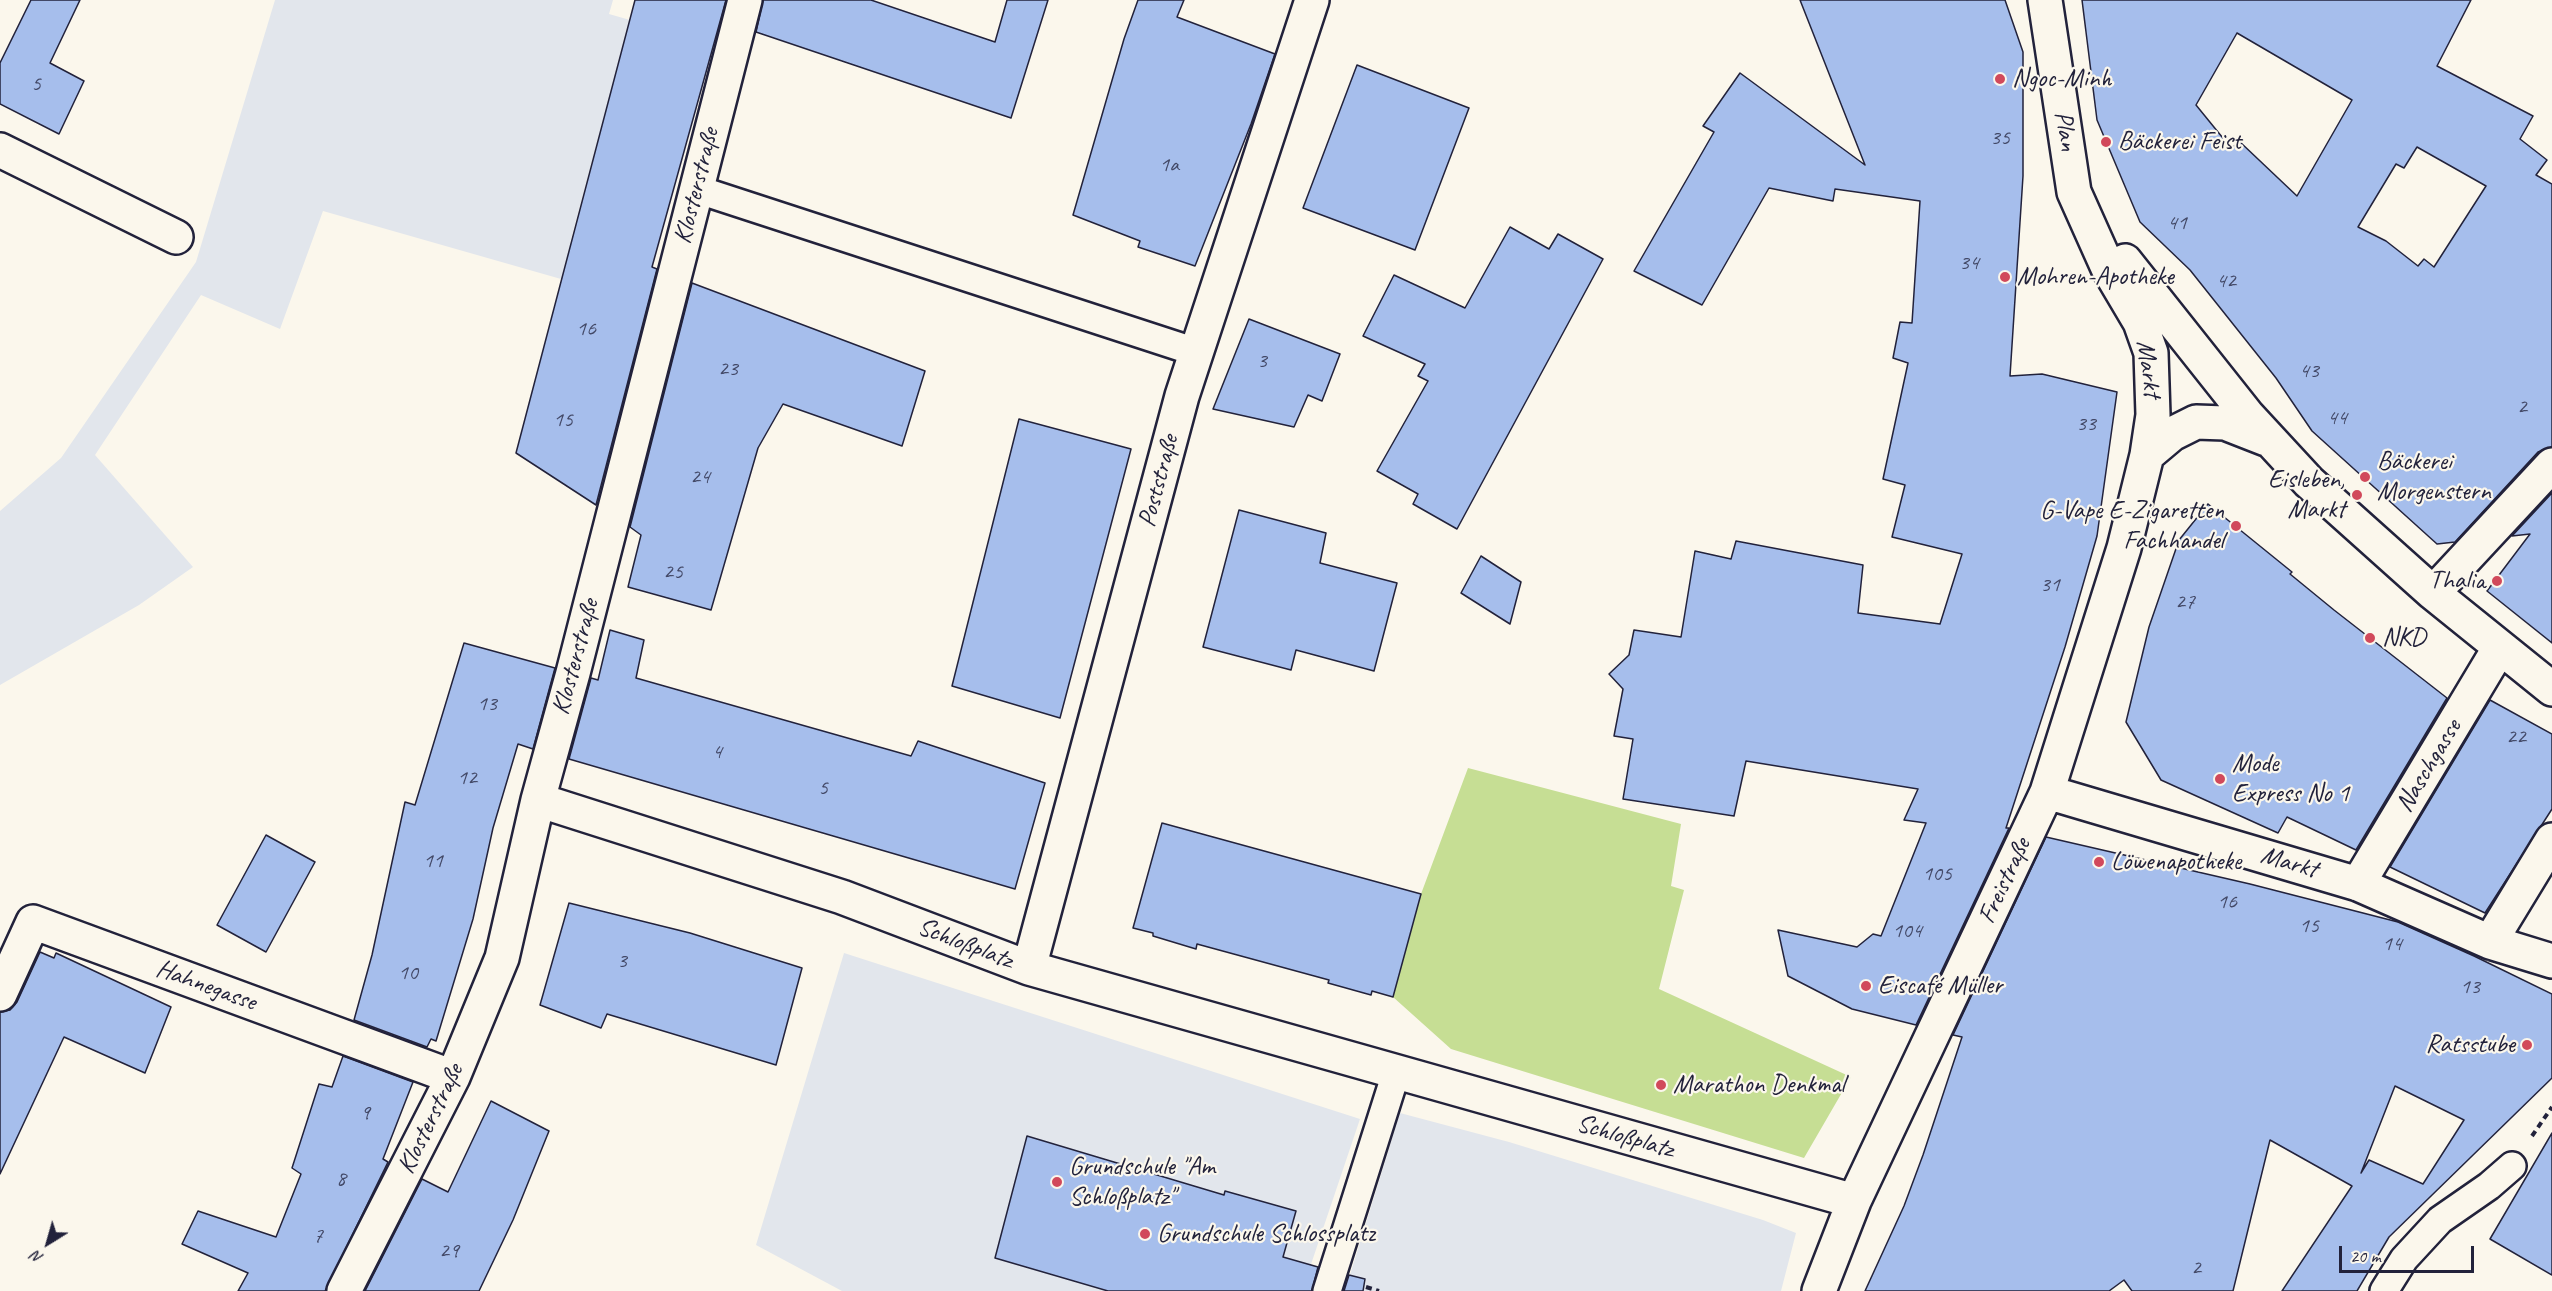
<!DOCTYPE html>
<meta charset="utf-8">
<style>
body{margin:0}
#map{position:relative;width:2552px;height:1291px;overflow:hidden;background:#fbf7ec;font-family:Caveat,sans-serif}
canvas{display:block}
.north{position:absolute;left:18px;top:1213px;width:60px;height:60px;-webkit-text-stroke:4px #fbf7ec;paint-order:stroke;rotate:217deg;font-size:16px;font-weight:700;line-height:24px;text-align:center;color:#22223b}
.north::after{content:'';display:block;margin:auto;width:21px;height:27px;background:#22223b;clip-path:polygon(50% 0,100% 100%,50% 72%,0 100%)}
.scale{position:absolute;left:2339px;top:1246px;width:135px;height:27px;box-sizing:border-box;border:3px solid #22223b;border-top:0;padding-left:8px;font-size:18px;line-height:21px;white-space:nowrap;color:#22223b;-webkit-text-stroke:4px #fbf7ec;paint-order:stroke}
</style>
<div id="map">
<canvas width="2552" height="1291"></canvas>
<div class="north">N</div>
<div class="scale">20 m</div>
</div>
<script>
const ctx = document.querySelector('canvas').getContext('2d');
ctx.lineJoin = 'round';
function paint(path, color) { ctx.fillStyle = color; ctx.fill(path, 'evenodd'); }
const toPath = rows => new Path2D(rows.map(r => 'M' + r).join(''));
function trace(path, color, width, dash) { ctx.strokeStyle = color; ctx.lineWidth = width; ctx.lineCap = dash ? 'butt' : 'round'; ctx.setLineDash(dash || []); ctx.stroke(path); }
function drawText(font, color, halo, rows, align = 'center') {
  ctx.font = font + ' Caveat,sans-serif'; ctx.lineWidth = 4.5; ctx.setLineDash([]); ctx.textBaseline = 'middle'; ctx.strokeStyle = halo; ctx.fillStyle = color; for (const [text, x, y, turn = 0] of rows) {
    ctx.save(); ctx.translate(x, y); ctx.rotate((+turn || 0) * Math.PI / 180); ctx.textAlign = isNaN(turn) ? turn : align; if (halo) ctx.strokeText(text, 0, 0); ctx.fillText(text, 0, 0); ctx.restore();
  }
}
paint(toPath([
 [275,0,613,0,609,14,630,20,570,243,652,266,645,303,323,211,280,329,201,295,95,455,193,567,139,605,0,685,0,511,61,458,196,262],
 [844,953,1360,1119,1302,1291,842,1291,756,1245],
 [1400,1113,1509,1142,1763,1220,1796,1233,1781,1291,1345,1291]
]), '#e2e6ec');
paint(toPath([
 [1468,768,1681,824,1671,886,1684,890,1659,989,1851,1077,1804,1158,1451,1049,1393,997,1421,894]
]), '#c6de94');
const building = toPath([
 [31,0,80,0,50,63,84,81,59,134,0,104,0,63,31,0],
 [635,0,726,0,652,267,657,269,596,505,516,453,635,0],
 [763,0,871,0,995,42,1007,0,1048,0,1011,118,756,32,763,0],
 [1138,0,1184,0,1177,17,1275,54,1251,124,1195,266,1138,247,1140,241,1073,215,1124,39,1138,0],
 [1800,0,2005,0,2023,52,2023,176,2010,376,2042,374,2117,392,2097,536,2065,647,2006,828,2009,828,1916,1025,1852,1009,1788,976,1778,930,1857,947,1873,934,1881,936,1926,823,1904,820,1918,789,1746,761,1734,816,1623,799,1633,739,1614,736,1623,689,1609,674,1629,655,1634,630,1681,637,1695,551,1731,559,1736,541,1863,565,1858,613,1940,624,1962,554,1892,537,1905,485,1883,479,1908,363,1893,358,1900,322,1912,323,1920,201,1835,189,1833,201,1769,188,1702,305,1634,271,1714,132,1703,126,1740,73,1865,165,1800,0],
 [2082,0,2471,0,2437,66,2533,116,2520,139,2547,160,2536,175,2552,184,2552,447,2538,452,2455,542,2437,544,2312,431,2276,378,2190,270,2140,222,2097,120,2082,0],
 [2237,33,2352,100,2297,196,2240,142,2231,148,2196,105,2237,33],
 [2417,147,2486,186,2434,267,2424,259,2418,266,2386,241,2358,227,2396,164,2404,168,2417,147],
 [1357,65,1469,108,1415,250,1303,208,1357,65],
 [1510,227,1549,249,1558,234,1603,259,1457,529,1413,504,1418,494,1377,471,1428,381,1418,376,1425,364,1363,336,1394,275,1465,308,1510,227],
 [692,283,925,371,902,446,783,404,758,448,711,610,628,587,641,535,630,527,692,283],
 [1249,319,1340,354,1322,401,1308,395,1294,427,1213,409,1249,319],
 [1019,419,1131,449,1060,718,952,686,1019,419],
 [2552,493,2552,643,2487,591,2530,534,2512,536,2552,493],
 [2208,504,2292,572,2290,574,2334,610,2447,698,2356,850,2287,817,2278,833,2161,780,2126,722,2149,627,2179,540,2208,504],
 [1239,510,1326,533,1320,563,1397,583,1374,671,1296,650,1291,670,1203,647,1239,510],
 [1481,556,1521,582,1510,624,1461,593,1481,556],
 [610,630,644,640,636,678,911,756,918,741,1045,783,1015,889,569,759,591,678,598,680,610,630],
 [464,643,555,668,533,749,518,744,493,828,473,919,436,1041,431,1039,427,1047,354,1020,372,955,405,802,415,805,464,643],
 [2490,700,2552,734,2552,809,2485,913,2390,867,2490,700],
 [1162,823,1421,894,1393,997,1372,991,1371,995,1328,983,1329,980,1197,944,1196,949,1153,936,1153,933,1133,928,1162,823],
 [266,835,315,862,266,952,217,925,266,835],
 [2046,837,2250,884,2398,922,2474,956,2552,994,2552,1078,2389,1237,2357,1291,2282,1291,2352,1186,2270,1140,2233,1291,2132,1291,2124,1280,2109,1291,1865,1291,1904,1206,1923,1155,1962,1037,1953,1035,2046,837],
 [2395,1086,2464,1120,2423,1184,2369,1160,2361,1173,2395,1086],
 [569,903,690,933,802,968,776,1065,607,1014,601,1028,540,1005,569,903],
 [40,952,54,958,56,953,171,1007,145,1073,64,1037,0,1174,0,1012,10,1010,17,1002,40,952],
 [343,1056,413,1082,383,1159,388,1162,325,1291,238,1291,248,1273,182,1244,198,1211,276,1237,301,1174,292,1168,319,1084,332,1087,343,1056],
 [491,1101,549,1131,513,1220,479,1291,365,1291,422,1179,448,1192,491,1101],
 [2552,1133,2552,1275,2490,1239,2552,1133],
 [1027,1136,1224,1195,1225,1191,1296,1211,1283,1257,1318,1267,1312,1291,1108,1291,995,1258,1027,1136],
 [1349,1275,1365,1279,1363,1291,1344,1291,1349,1275]
]);
paint(building, '#a6beec');
trace(building, '#22223b', 1.5);
const lane = toPath([
 [696,189,1196,352],
 [1327,1291,1396,1073],
 [2384,1291,2404,1259,2440,1220,2489,1186,2512,1166]
]);
const street = toPath([
 [0,150,176,237],
 [2125,261,2248,416,2309,482,2433,593,2552,689],
 [2147,455,2172,434,2196,422,2225,423,2266,439],
 [2433,593,2552,465],
 [2047,792,2358,884,2490,942],
 [538,800,842,897,1029,968,1854,1201],
 [2552,840,2490,942,2552,961],
 [2358,884,2500,647],
 [1029,968,1182,396,1312,0],
 [0,994,33,922,453,1077],
 [344,1291,453,1077,502,958,538,800,573,673,745,0],
 [1819,1291,1854,1201,2047,792,2124,548,2147,455,2153,415,2151,353,2140,322,2108,268,2074,192,2045,0]
]);
trace(lane, '#22223b', 32);
trace(street, '#22223b', 38);
trace(toPath([
 [2532,1136,2552,1107],
 [1366,1287,1379,1291]
]), '#22223b', 4, [6, 4.5]);
trace(lane, '#fbf7ec', 27);
trace(street, '#fbf7ec', 33);
for (const [x, y, r, color] of [
 [2000,79,6,"#d1495b"],
 [2106,142,6,"#d1495b"],
 [2005,277,6,"#d1495b"],
 [2365,477,6,"#d1495b"],
 [2357,495,6,"#d1495b"],
 [2236,526,6,"#d1495b"],
 [2497,581,6,"#d1495b"],
 [2370,638,6,"#d1495b"],
 [2220,779,6,"#d1495b"],
 [2099,862,6,"#d1495b"],
 [1866,986,6,"#d1495b"],
 [2527,1045,6,"#d1495b"],
 [1661,1085,6,"#d1495b"],
 [1057,1182,6,"#d1495b"],
 [1145,1234,6,"#d1495b"]
]) { const dot = new Path2D(); dot.arc(x, y, r, 0, 2 * Math.PI); ctx.fillStyle = color; ctx.fill(dot); trace(dot, '#fbf7ec', 2); }
drawText('22px', '#434967', null, [
 ["5",36,84],
 ["35",2000,138],
 ["1a",1169,165],
 ["41",2177,223],
 ["34",1969,263],
 ["42",2226,281],
 ["16",586,329],
 ["3",1262,361],
 ["23",728,369],
 ["43",2309,371],
 ["2",2522,407],
 ["44",2337,418],
 ["15",563,420],
 ["33",2086,424],
 ["24",700,477],
 ["25",673,572],
 ["31",2050,585],
 ["27",2185,602],
 ["13",487,704],
 ["22",2516,737],
 ["4",717,752],
 ["12",467,778],
 ["5",823,788],
 ["11",433,861],
 ["105",1937,874],
 ["16",2227,902],
 ["15",2309,926],
 ["104",1907,931],
 ["14",2392,944],
 ["3",622,961],
 ["10",408,973],
 ["13",2470,987],
 ["9",365,1113],
 ["8",341,1179],
 ["7",318,1236],
 ["29",449,1251],
 ["2",2196,1268]
]);
drawText('26px', '#22223b', '#fbf7ec', [
 ["Ngoc-Minh",2012,79],
 ["Bäckerei Feist",2118,142],
 ["Mohren-Apotheke",2017,277],
 ["Bäckerei",2377,462],
 ["Morgenstern",2377,492],
 ["Eisleben,",2345,480,"right"],
 ["Markt",2345,510,"right"],
 ["G-Vape E-Zigaretten",2224,511,"right"],
 ["Fachhandel",2224,541,"right"],
 ["Thalia",2485,581,"right"],
 ["NKD",2382,638],
 ["Mode",2232,764],
 ["Express No 1",2232,794],
 ["Löwenapotheke",2111,862],
 ["Eiscafé Müller",1878,986],
 ["Ratsstube",2515,1045,"right"],
 ["Marathon Denkmal",1673,1085],
 ["Grundschule \"Am",1069,1167],
 ["Schloßplatz\"",1069,1197],
 ["Grundschule Schlossplatz",1157,1234]
], 'left');
drawText('26px', '#22223b', '#fbf7ec', [
 ["Plan",2065,131,81],
 ["Klosterstraße",697,186,-76],
 ["Markt",2148,369,82],
 ["Poststraße",1159,481,-75],
 ["Klosterstraße",576,657,-75],
 ["Naschgasse",2429,766,-59],
 ["Markt",2289,863,16],
 ["Freistraße",2005,881,-65],
 ["Schloßplatz",965,944,21],
 ["Hahnegasse",206,986,20],
 ["Klosterstraße",431,1119,-64],
 ["Schloßplatz",1625,1137,16]
]);
</script>
